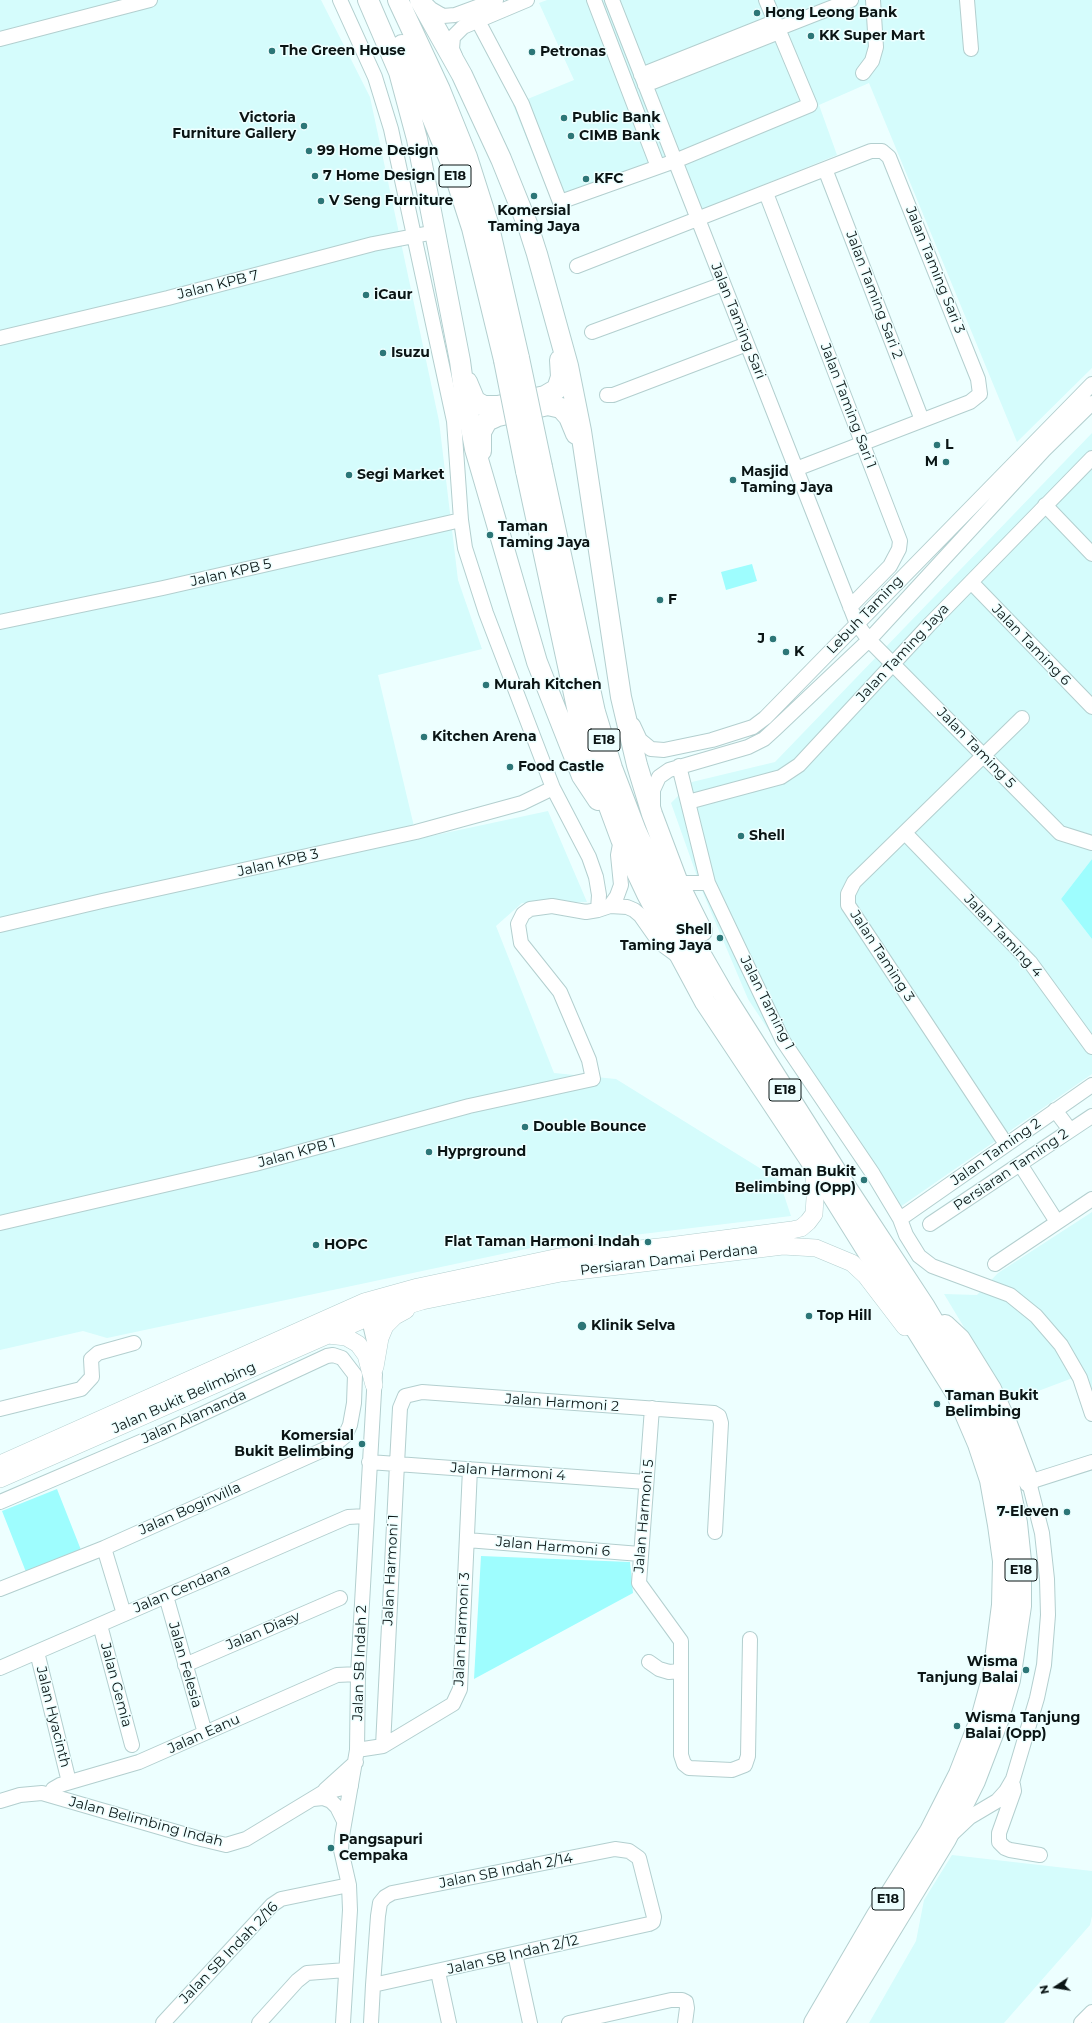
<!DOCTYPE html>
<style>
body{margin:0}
#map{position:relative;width:1092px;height:2023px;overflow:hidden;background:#edffff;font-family:Montserrat,sans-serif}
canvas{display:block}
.north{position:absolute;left:1036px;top:1967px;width:40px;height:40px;-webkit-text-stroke:3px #edffff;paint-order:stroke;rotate:258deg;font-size:11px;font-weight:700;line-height:16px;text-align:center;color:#0b1515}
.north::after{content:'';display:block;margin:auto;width:14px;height:18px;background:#0b1515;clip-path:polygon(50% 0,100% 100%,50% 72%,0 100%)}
</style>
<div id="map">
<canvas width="1092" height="2023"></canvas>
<div class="north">N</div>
</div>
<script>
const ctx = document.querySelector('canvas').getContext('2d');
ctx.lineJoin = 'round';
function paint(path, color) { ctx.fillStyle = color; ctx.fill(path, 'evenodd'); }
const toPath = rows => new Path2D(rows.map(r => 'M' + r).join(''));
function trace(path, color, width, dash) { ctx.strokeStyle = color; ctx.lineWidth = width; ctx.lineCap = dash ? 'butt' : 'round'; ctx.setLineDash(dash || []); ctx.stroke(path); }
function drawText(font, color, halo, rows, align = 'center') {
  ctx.font = font + ' Montserrat,sans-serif'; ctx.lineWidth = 3; ctx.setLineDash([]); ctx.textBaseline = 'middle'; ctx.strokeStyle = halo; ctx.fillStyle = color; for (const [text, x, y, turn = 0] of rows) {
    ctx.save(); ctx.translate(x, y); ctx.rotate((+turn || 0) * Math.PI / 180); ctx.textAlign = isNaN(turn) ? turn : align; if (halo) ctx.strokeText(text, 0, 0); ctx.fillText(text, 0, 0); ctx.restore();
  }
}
paint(toPath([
 [0,0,321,0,370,97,439,421,458,580,482,649,378,675,417,839,548,811,587,902,522,903,496,926,554,1073,616,1079,779,1180,791,1216,535,1247,107,1338,83,1331,0,1350],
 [547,0,1092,0,1092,368,1017,442,869,83,819,105,837,155,698,211,681,163,556,211,513,105,574,80,539,3],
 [1092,433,1092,859,1061,899,1092,939,1092,1074,890,1214,748,999,703,893,671,803,692,782,775,762],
 [1092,1212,1092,1395,1086,1373,1009,1402,944,1294,977,1295,998,1273],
 [952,1855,1092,1871,1092,1916,1090,1925,1004,2023,869,2023,916,1941,924,1900]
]), '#d5fcfc');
paint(toPath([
 [752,564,757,581,726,590,721,572],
 [1092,859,1092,939,1061,899],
 [57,1489,81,1550,26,1572,2,1511],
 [481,1556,630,1562,633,1593,474,1679]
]), '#9efdfe');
const minor = toPath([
 [340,0,375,77,391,129,454,421,461,520,465,548,486,613,553,788,589,857,596,877,599,895,598,910],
 [594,0,658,167],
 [612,0,857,624,869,640,1060,833,1092,843],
 [967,0,971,49],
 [424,2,431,9,443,16,455,15,496,0],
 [478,21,522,104,560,202,675,161,810,105,766,0],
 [777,29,851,0],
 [0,39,150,0],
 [455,56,452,49,453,37,463,27,527,0],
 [863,73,872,61,876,47,873,0],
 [641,75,774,22],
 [645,85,779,32],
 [825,169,922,420],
 [766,193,900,541,899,549,890,566,850,607],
 [577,266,871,151,882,151,889,157,978,379,980,394,970,402,796,469],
 [592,332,723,284],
 [0,338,168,298,373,244,435,232],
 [607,395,613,395,747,344],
 [1045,505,1092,554],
 [971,582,1092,707],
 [0,622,163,588,461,520],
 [633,725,640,740,651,749,664,750,712,740,753,727,765,718,1092,384],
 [679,766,708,883,783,1041,873,1174,900,1219,906,1235,919,1256,932,1266,1010,1295,1036,1316,1061,1345,1080,1378,1092,1414],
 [688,802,781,777,799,765,929,625,1092,458],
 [653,805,653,790,659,777,669,770,748,747,764,739,775,729,869,640,1044,450,1092,403],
 [905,833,1030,962,1092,1047],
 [678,883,708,883],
 [610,906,617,896,621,885,618,855,621,839],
 [0,925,102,901,416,832,522,803,553,788],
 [1055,1110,1070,1130],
 [1006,1144,848,905,848,894,854,882,1022,718],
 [1020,1164,1057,1222],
 [900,1219,1092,1085],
 [0,1223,255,1164,469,1106,593,1079,589,1060,560,992,521,943,518,924,523,914,530,909,552,906,586,912,598,910,610,906,627,907,634,910,640,915,659,942,678,956],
 [930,1224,1092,1116],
 [995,1264,1092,1199],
 [366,1307,374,1341,375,1352],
 [652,1408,639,1583,681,1641,681,1755,684,1764,689,1768,732,1770,745,1765,748,1756,750,1639],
 [0,1409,81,1389,92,1377,91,1359,98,1353,134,1343],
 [369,1462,646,1482],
 [0,1502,159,1434,327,1356,333,1355,342,1358,355,1375,354,1403,350,1425,345,1436,334,1445,104,1548,0,1589],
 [467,1540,640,1554],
 [104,1548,124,1614],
 [166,1596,205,1733],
 [100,1625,132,1745],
 [37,1652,69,1782],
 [649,1662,659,1669,669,1672,680,1671],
 [185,1665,340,1598],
 [0,1668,348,1517,366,1516],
 [383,1746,397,1464,400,1408,405,1396,422,1392,714,1413,719,1416,721,1423,715,1532],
 [357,1750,383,1746,453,1704,460,1689,470,1469],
 [1013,1785,1014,1791,999,1833,999,1842,1005,1848,1010,1850,1040,1855],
 [325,1790,356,1762],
 [50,1795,53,1789,60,1785,139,1762,337,1675,358,1674],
 [313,1799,323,1798,331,1801,337,1807,344,1821],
 [0,1801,20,1795,42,1793,197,1838,226,1845,246,1839,322,1793,351,1786],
 [953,1833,970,1817,997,1801,1006,1791,1013,1779,1037,1698,1044,1665,1048,1615,1047,1579,1042,1533,1029,1482,1092,1462],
 [515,1954,530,2023],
 [438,1972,449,2023],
 [163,2023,272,1905,281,1899,349,1885],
 [259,2023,297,1981,307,1973,346,1970],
 [343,2023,350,1910,349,1885,341,1850,342,1836,357,1750,358,1674,375,1374],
 [371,2023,373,1985,378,1916,380,1903,385,1897,392,1893,615,1849,629,1851,639,1858,654,1917,653,1922,649,1924,373,1985],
 [569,2023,671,2000,682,2000,686,2002,687,2008,685,2023],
 [1081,2023,1092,2012]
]);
const major = toPath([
 [328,1335,346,1337,358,1344,366,1355,374,1385],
 [375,1367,380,1338,385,1326,395,1316,406,1310],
 [0,1464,364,1302,418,1287,559,1257,669,1246,792,1230,801,1228,808,1222,814,1214,815,1198,814,1166],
 [0,1479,369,1317,422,1301,561,1273,783,1246,816,1248,852,1263,866,1276,905,1327]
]);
const highway = toPath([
 [368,0,399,72,417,139,460,361,464,391,475,449,537,662,582,776,598,800],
 [398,0,440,90,467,157,488,223,519,358],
 [420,0,462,75,501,159,528,226,537,254,568,366,581,431,621,697,637,765,652,814,678,883,702,931],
 [402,45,451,163,472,228,504,360],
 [467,382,475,401,484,406,498,406,545,396,557,389,561,377,560,360],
 [481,451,481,432,487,421,498,416,548,405,561,408,569,417,576,434],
 [542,467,595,712,612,768,636,831,662,887,723,993,846,1187,925,1307,971,1385,994,1436,1007,1474,1017,1523,1021,1561,1021,1606,1010,1680,998,1721,975,1781,946,1839,834,2023],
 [526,471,579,717,597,774,621,839,647,894,705,1002,814,1166,957,1395,978,1444,990,1480,998,1525,1003,1561,1002,1605,993,1675,982,1715,959,1774,930,1831,877,1915,814,2023],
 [945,1325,960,1339,991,1389,1007,1424,1029,1482]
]);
trace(minor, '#b3cfcf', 16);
trace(major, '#b3cfcf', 18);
trace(highway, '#b3cfcf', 22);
trace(minor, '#fff', 14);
trace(major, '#fff', 17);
trace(highway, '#fff', 20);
const highwayBridge = toPath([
 [519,358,542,467],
 [504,360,526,471]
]);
trace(highwayBridge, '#b3cfcf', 22, []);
trace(highwayBridge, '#fff', 20);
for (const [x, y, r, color] of [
 [757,13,4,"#2c7677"],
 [811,36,4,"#2c7677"],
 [272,51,4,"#2c7677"],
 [532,52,4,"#2c7677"],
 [564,118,4,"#2c7677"],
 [304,126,4,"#2c7677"],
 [571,136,4,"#2c7677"],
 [309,151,4,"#2c7677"],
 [315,176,4,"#2c7677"],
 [586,179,4,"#2c7677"],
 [534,196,4,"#2c7677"],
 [321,201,4,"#2c7677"],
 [366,295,4,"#2c7677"],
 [383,353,4,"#2c7677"],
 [937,445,4,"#2c7677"],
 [946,462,4,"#2c7677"],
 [349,475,4,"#2c7677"],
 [733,480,4,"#2c7677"],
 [490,535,4,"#2c7677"],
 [660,600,4,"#2c7677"],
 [773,639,4,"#2c7677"],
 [786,652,4,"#2c7677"],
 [486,685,4,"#2c7677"],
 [424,737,4,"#2c7677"],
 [510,767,4,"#2c7677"],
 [741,836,4,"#2c7677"],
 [720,938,4,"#2c7677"],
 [525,1127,4,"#2c7677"],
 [429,1152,4,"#2c7677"],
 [864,1180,4,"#2c7677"],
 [648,1242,4,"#2c7677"],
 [316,1245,4,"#2c7677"],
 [809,1316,4,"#2c7677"],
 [582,1326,5,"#2c7677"],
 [937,1404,4,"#2c7677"],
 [362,1444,4,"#2c7677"],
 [1067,1512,4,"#2c7677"],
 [1026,1670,4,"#2c7677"],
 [957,1726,4,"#2c7677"],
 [331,1848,4,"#2c7677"]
]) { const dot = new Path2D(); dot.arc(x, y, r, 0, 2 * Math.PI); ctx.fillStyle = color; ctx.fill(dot); trace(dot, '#edffff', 1.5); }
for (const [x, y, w] of [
 [455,176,32],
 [604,740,32],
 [785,1090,32],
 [1021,1570,32],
 [888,1899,32]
]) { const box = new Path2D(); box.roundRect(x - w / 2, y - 11, w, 22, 3); ctx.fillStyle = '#edffff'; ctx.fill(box); trace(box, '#0b1515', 1); }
drawText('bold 13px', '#0b1515', null, [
 ["E18",455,176],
 ["E18",604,740],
 ["E18",785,1090],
 ["E18",1021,1570],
 ["E18",888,1899]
]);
drawText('bold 14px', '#0b1515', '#edffff', [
 ["Hong Leong Bank",765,13],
 ["KK Super Mart",819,36],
 ["The Green House",280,51],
 ["Petronas",540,52],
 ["Victoria",296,118,"right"],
 ["Furniture Gallery",296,134,"right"],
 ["Public Bank",572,118],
 ["CIMB Bank",579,136],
 ["99 Home Design",317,151],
 ["7 Home Design",323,176],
 ["KFC",594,179],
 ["V Seng Furniture",329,201],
 ["Komersial",534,211,"center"],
 ["Taming Jaya",534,227,"center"],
 ["iCaur",374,295],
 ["Isuzu",391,353],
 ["L",945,445],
 ["M",938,462,"right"],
 ["Masjid",741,472],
 ["Taming Jaya",741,488],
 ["Segi Market",357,475],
 ["Taman",498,527],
 ["Taming Jaya",498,543],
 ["F",668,600],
 ["J",765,639,"right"],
 ["K",794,652],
 ["Murah Kitchen",494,685],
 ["Kitchen Arena",432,737],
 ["Food Castle",518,767],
 ["Shell",749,836],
 ["Shell",712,930,"right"],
 ["Taming Jaya",712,946,"right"],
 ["Double Bounce",533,1127],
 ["Hyprground",437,1152],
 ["Taman Bukit",856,1172,"right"],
 ["Belimbing (Opp)",856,1188,"right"],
 ["Flat Taman Harmoni Indah",640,1242,"right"],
 ["HOPC",324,1245],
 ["Top Hill",817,1316],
 ["Klinik Selva",591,1326],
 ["Taman Bukit",945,1396],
 ["Belimbing",945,1412],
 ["Komersial",354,1436,"right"],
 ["Bukit Belimbing",354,1452,"right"],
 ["7-Eleven",1059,1512,"right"],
 ["Wisma",1018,1662,"right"],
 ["Tanjung Balai",1018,1678,"right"],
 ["Wisma Tanjung",965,1718],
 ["Balai (Opp)",965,1734],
 ["Pangsapuri",339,1840],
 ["Cempaka",339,1856]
], 'left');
drawText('14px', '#0b1515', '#edffff', [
 ["Jalan Taming Sari 3",935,270,68],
 ["Jalan KPB 7",218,285,-14],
 ["Jalan Taming Sari 2",874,295,69],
 ["Jalan Taming Sari",738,321,68],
 ["Jalan Taming Sari 1",848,406,69],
 ["Jalan KPB 5",231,573,-13],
 ["Lebuh Taming",865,615,-46],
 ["Jalan Taming 6",1031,645,46],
 ["Jalan Taming Jaya",903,653,-47],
 ["Jalan Taming 5",976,748,46],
 ["Jalan KPB 3",278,863,-13],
 ["Jalan Taming 4",1003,936,47],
 ["Jalan Taming 3",882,956,57],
 ["Jalan Taming 1",767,1003,63],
 ["Jalan Taming 2",996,1152,-35],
 ["Jalan KPB 1",297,1153,-15],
 ["Persiaran Taming 2",1011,1170,-34],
 ["Persiaran Damai Perdana",669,1260,-7],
 ["Jalan Bukit Belimbing",184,1398,-24],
 ["Jalan Harmoni 2",562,1403,4],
 ["Jalan Alamanda",194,1417,-24],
 ["Jalan Harmoni 4",508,1472,4],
 ["Jalan Boginvilla",190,1509,-24],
 ["Jalan Harmoni 5",644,1516,-85],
 ["Jalan Harmoni 6",553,1547,5],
 ["Jalan Harmoni 1",391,1570,-87],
 ["Jalan Cendana",182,1589,-23],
 ["Jalan Harmoni 3",462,1629,-87],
 ["Jalan Diasy",263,1631,-23],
 ["Jalan SB Indah 2",360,1663,-88],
 ["Jalan Felesia",185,1665,74],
 ["Jalan Gemia",116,1685,75],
 ["Jalan Hyacinth",53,1717,76],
 ["Jalan Eanu",204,1734,-24],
 ["Jalan Belimbing Indah",146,1822,15],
 ["Jalan SB Indah 2/14",506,1871,-11],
 ["Jalan SB Indah 2/16",229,1953,-46],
 ["Jalan SB Indah 2/12",513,1955,-13]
]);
</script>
